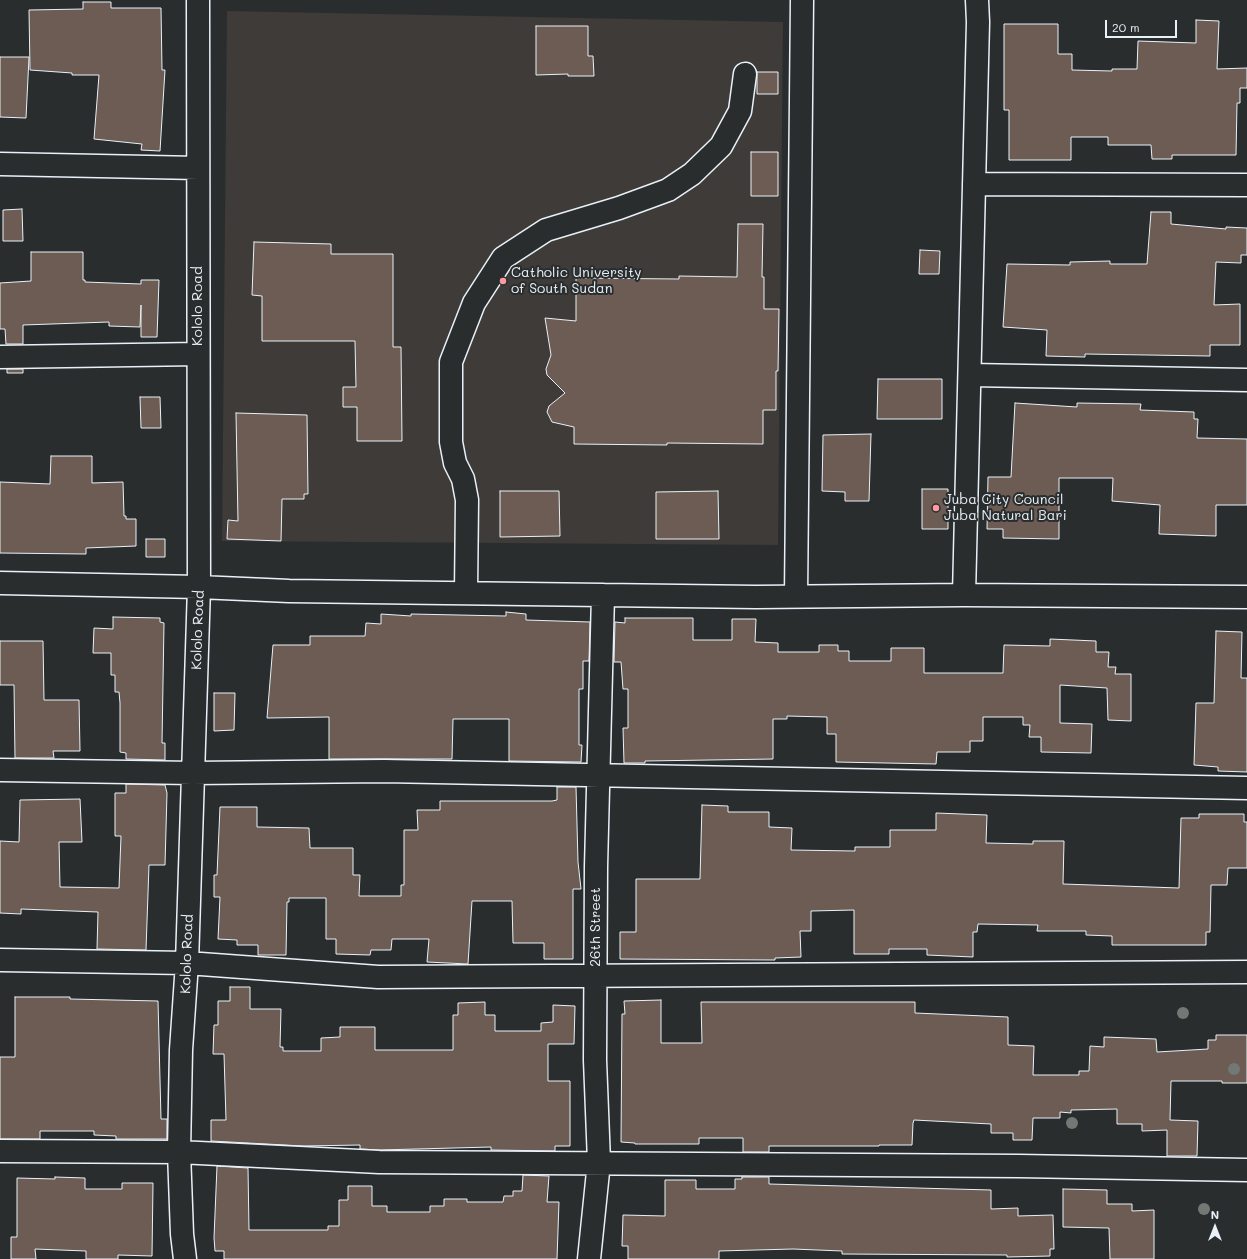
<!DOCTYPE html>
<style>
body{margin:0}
#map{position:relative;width:1247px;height:1259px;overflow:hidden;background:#2a2d2e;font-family:Mali,sans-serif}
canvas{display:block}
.north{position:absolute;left:1195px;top:1207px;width:40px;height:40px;-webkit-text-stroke:3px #2a2d2e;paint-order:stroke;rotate:0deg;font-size:11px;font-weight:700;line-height:16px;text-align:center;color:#e8f1f8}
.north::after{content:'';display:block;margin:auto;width:14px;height:18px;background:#e8f1f8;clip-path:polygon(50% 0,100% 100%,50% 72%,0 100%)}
.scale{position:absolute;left:1105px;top:20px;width:72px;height:18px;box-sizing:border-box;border:2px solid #e8f1f8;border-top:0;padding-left:5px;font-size:12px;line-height:14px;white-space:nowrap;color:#e8f1f8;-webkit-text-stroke:3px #2a2d2e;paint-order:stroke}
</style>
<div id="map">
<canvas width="1247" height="1259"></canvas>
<div class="north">N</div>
<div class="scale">20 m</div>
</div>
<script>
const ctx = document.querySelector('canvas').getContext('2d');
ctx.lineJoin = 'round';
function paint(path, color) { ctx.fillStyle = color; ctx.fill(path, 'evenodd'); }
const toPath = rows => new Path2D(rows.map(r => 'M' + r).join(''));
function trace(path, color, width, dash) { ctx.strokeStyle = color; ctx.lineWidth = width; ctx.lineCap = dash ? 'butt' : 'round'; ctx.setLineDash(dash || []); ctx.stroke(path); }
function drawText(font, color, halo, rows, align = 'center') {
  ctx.font = font + ' Mali,sans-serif'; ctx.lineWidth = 4; ctx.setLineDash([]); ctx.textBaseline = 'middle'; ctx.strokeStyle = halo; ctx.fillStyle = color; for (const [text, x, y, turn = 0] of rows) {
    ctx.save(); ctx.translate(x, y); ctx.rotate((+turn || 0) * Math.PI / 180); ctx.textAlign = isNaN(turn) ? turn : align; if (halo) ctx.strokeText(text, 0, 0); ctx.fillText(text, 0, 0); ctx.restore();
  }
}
paint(toPath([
 [227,11,783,22,778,545,222,541]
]), '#3e3b39');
const building = toPath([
 [83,2,111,2,111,8,161,8,162,70,165,70,160,151,141,150,142,144,94,139,99,75,72,75,72,73,30,70,29,10,83,9,83,2],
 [1196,20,1219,21,1217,69,1247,68,1247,88,1240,88,1240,103,1237,103,1236,155,1172,155,1172,159,1152,159,1151,145,1108,145,1108,137,1071,137,1071,160,1009,160,1009,110,1004,110,1004,24,1058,24,1058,54,1072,54,1072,70,1112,71,1112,69,1137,69,1138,41,1196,43,1196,20],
 [536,26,588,26,588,56,593,56,594,76,568,76,568,74,536,75,536,26],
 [0,57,29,57,26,118,0,117,0,57],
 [757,72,778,72,778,94,757,94,757,72],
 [751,152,778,152,778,196,751,196,751,152],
 [22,209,23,241,3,241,3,210,22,209],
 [1151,212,1171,212,1171,224,1226,229,1226,227,1247,228,1247,255,1241,255,1241,263,1216,262,1214,305,1240,304,1240,345,1210,345,1210,356,1085,354,1085,357,1046,356,1047,330,1003,327,1007,264,1070,265,1070,262,1110,261,1110,264,1147,264,1151,212],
 [738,224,763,224,762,277,764,277,764,309,779,309,778,371,776,371,776,410,763,410,763,444,667,443,667,445,574,444,574,427,552,422,547,412,549,406,565,393,547,375,546,369,551,355,545,318,576,321,576,278,679,279,679,276,737,277,738,224],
 [254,242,331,244,331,254,393,254,393,347,401,347,402,441,357,441,357,407,343,407,343,387,356,387,355,341,262,341,262,296,252,295,254,242],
 [920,250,940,251,939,274,919,274,920,250],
 [31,252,83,252,83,280,85,280,85,282,141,284,141,280,159,280,157,337,141,337,141,305,140,327,109,326,109,322,23,325,23,344,6,344,5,329,0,329,0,283,31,281,31,252],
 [7,369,23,369,23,373,7,373,7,369],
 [878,379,942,379,942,419,877,419,878,379],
 [140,397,160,397,161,428,141,428,140,397],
 [1015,403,1077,407,1077,403,1141,404,1140,410,1194,412,1194,419,1198,419,1197,438,1247,439,1247,505,1216,505,1216,536,1159,534,1160,505,1112,501,1113,478,1059,478,1059,539,1003,538,1003,529,987,529,988,477,1011,477,1015,403],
 [236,413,307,415,308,494,304,494,304,499,282,499,281,541,227,539,228,520,238,521,236,413],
 [871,434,869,501,845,501,845,492,822,491,823,435,871,434],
 [51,456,92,456,92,483,123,482,124,516,126,516,126,519,136,519,136,546,86,548,86,554,0,553,0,482,50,484,51,456],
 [922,489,948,489,948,529,922,529,922,489],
 [500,491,559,491,560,536,500,537,500,491],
 [718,491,719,539,656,539,656,492,718,491],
 [146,539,165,539,165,557,146,557,146,539],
 [506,612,526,614,526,620,590,622,589,661,583,661,583,689,579,689,579,745,582,745,581,762,509,761,509,719,453,719,452,759,329,759,329,717,267,718,273,645,310,645,310,636,365,636,366,623,381,624,381,614,411,616,411,614,506,616,506,612],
 [113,617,160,618,160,622,164,623,162,743,165,743,165,760,126,759,126,753,120,752,120,703,119,692,115,692,115,675,111,675,111,653,93,653,94,628,113,629,113,617],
 [625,618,693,618,693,640,732,640,732,619,756,619,755,642,778,643,778,652,819,652,819,645,838,645,838,651,849,651,849,661,891,661,891,648,924,648,924,673,1003,673,1004,645,1050,646,1050,639,1096,641,1096,652,1109,652,1108,667,1116,667,1115,674,1131,674,1131,721,1108,720,1107,688,1060,685,1060,723,1092,724,1091,753,1041,752,1041,737,1029,737,1030,725,1023,725,1023,717,983,717,983,741,970,741,970,752,937,752,936,764,836,762,836,734,827,734,827,717,787,716,787,719,773,719,773,759,645,761,645,763,624,763,623,728,628,728,628,689,623,689,621,662,614,662,615,622,625,623,625,618],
 [1216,631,1242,632,1241,678,1247,678,1247,772,1218,771,1218,767,1194,765,1196,703,1214,703,1216,631],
 [0,641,43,641,44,700,79,700,80,751,53,751,54,758,15,758,14,685,0,685,0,641],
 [214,693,235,693,234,730,214,731,214,693],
 [126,784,165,785,167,793,165,865,149,865,146,950,97,949,98,912,21,909,21,914,0,913,0,841,19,842,20,800,80,799,82,842,59,842,60,887,119,888,121,836,115,836,115,793,126,793,126,784],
 [557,787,576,787,578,862,581,889,573,889,573,959,544,959,544,943,513,943,512,901,472,901,468,964,427,962,429,939,392,939,391,950,371,950,370,955,336,954,336,939,326,939,326,898,289,898,289,902,287,902,286,955,258,955,258,945,237,945,237,940,218,939,220,897,214,897,214,875,217,875,220,807,257,807,257,827,309,828,310,848,353,848,353,875,360,875,359,896,401,896,401,885,404,885,404,830,418,830,417,810,440,810,440,801,552,801,557,800,557,787],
 [702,805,728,806,728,812,769,812,769,827,792,828,791,850,855,851,855,847,890,847,890,830,936,830,936,813,987,815,986,843,1033,844,1033,841,1064,841,1063,884,1179,888,1181,818,1199,818,1199,814,1244,814,1244,822,1247,822,1247,868,1228,868,1227,885,1211,885,1210,932,1206,932,1206,945,1112,945,1112,936,1086,935,1086,931,1037,931,1038,925,978,924,977,932,973,932,973,957,927,955,927,949,889,949,889,954,854,954,854,910,811,911,811,931,800,931,801,957,775,958,775,960,620,959,620,932,636,932,636,879,700,879,702,805],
 [230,987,250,987,250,1009,281,1009,280,1047,283,1047,283,1051,321,1051,321,1038,340,1037,340,1027,375,1027,375,1050,453,1050,453,1015,458,1015,458,1003,485,1002,485,1015,495,1015,495,1031,541,1031,541,1023,553,1022,553,1005,575,1006,574,1044,548,1044,548,1081,570,1081,570,1146,555,1146,555,1151,491,1150,491,1147,379,1150,360,1149,360,1145,303,1146,211,1141,211,1120,226,1120,224,1054,213,1054,214,1025,218,1025,218,1001,230,1001,230,987],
 [15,997,70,997,70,999,158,1001,161,1119,167,1119,167,1139,116,1139,116,1136,94,1135,94,1131,40,1131,40,1139,0,1139,0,1057,15,1057,15,997],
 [661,1000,661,1043,702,1043,701,1002,915,1002,915,1013,1008,1017,1008,1045,1034,1046,1033,1075,1079,1075,1079,1071,1089,1071,1090,1046,1104,1047,1104,1037,1156,1039,1157,1052,1208,1049,1208,1040,1216,1040,1216,1035,1247,1035,1247,1083,1222,1083,1222,1081,1171,1081,1170,1120,1198,1121,1197,1156,1167,1156,1167,1130,1142,1131,1142,1124,1117,1124,1117,1109,1071,1110,1071,1113,1060,1112,1060,1118,1033,1118,1032,1140,1013,1140,1013,1133,991,1133,991,1124,914,1120,913,1123,912,1145,879,1145,879,1146,769,1146,769,1152,743,1152,743,1138,699,1138,699,1144,635,1144,635,1143,621,1142,622,1014,625,1014,624,1001,661,1000],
 [217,1166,248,1168,249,1230,328,1230,328,1226,339,1226,339,1200,348,1200,348,1186,372,1186,372,1206,387,1206,387,1212,430,1212,430,1206,444,1206,444,1199,467,1199,467,1202,503,1202,504,1196,513,1196,513,1191,522,1191,523,1175,549,1176,547,1202,559,1202,557,1259,224,1259,224,1251,215,1251,214,1238,217,1166],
 [55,1177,85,1178,85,1189,122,1189,122,1183,153,1183,152,1256,118,1255,118,1259,86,1259,86,1251,35,1249,36,1259,11,1259,11,1237,17,1237,17,1178,55,1179,55,1177],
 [742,1177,769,1177,769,1184,991,1190,991,1209,1018,1208,1018,1216,1053,1215,1054,1249,1050,1249,1050,1256,1007,1257,1007,1255,842,1254,842,1251,793,1249,719,1251,719,1259,628,1259,628,1246,622,1246,623,1215,665,1216,665,1180,696,1180,696,1189,735,1189,735,1179,742,1179,742,1177],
 [1063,1189,1107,1190,1107,1204,1132,1204,1132,1211,1154,1210,1154,1259,1110,1259,1109,1228,1063,1227,1063,1189]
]);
paint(building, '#6c5c53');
trace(building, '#e8f1f8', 1);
const minor = toPath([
 [0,164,198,168],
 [974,184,1247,185],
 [0,357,198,354],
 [970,375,1247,380],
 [0,583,199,587,289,591,603,595,756,597,964,595,1247,597],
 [466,593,467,500,463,479,455,463,451,442,451,362,474,303,503,258,546,230,619,208,668,190,692,174,721,146,740,111,745,74],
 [964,595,978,22,977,0],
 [796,596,802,0],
 [0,770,193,773,384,771,1247,788],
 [0,960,187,963,378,977,1247,972],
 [0,1151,179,1152,379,1162,1019,1166,1247,1170],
 [185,1259,182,1234,179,1152,181,1050,187,963,199,587,198,0],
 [589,1259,599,1162,595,1060,596,867,603,595]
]);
trace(minor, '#e8f1f8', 25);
trace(minor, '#2a2d2e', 22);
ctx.fillStyle = '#727874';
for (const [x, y] of [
 [1183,1013],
 [1234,1069],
 [1072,1123],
 [1204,1209]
]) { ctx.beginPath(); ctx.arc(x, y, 6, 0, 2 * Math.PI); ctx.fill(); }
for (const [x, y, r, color] of [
 [503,281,4,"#ff9aa2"],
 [936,508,4,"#ff9aa2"]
]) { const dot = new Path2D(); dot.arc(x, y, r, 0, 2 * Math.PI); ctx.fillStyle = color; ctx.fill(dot); trace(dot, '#2a2d2e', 1.5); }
drawText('14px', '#e8f1f8', '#2a2d2e', [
 ["Catholic University",511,273],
 ["of South Sudan",511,289],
 ["Juba City Council",944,500],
 ["Juba Natural Bari",944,516]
], 'left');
drawText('14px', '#e8f1f8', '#2a2d2e', [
 ["Kololo Road",198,306,-90],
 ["Kololo Road",198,630,-88],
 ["26th Street",596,927,-90],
 ["Kololo Road",187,954,-88]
]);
</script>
